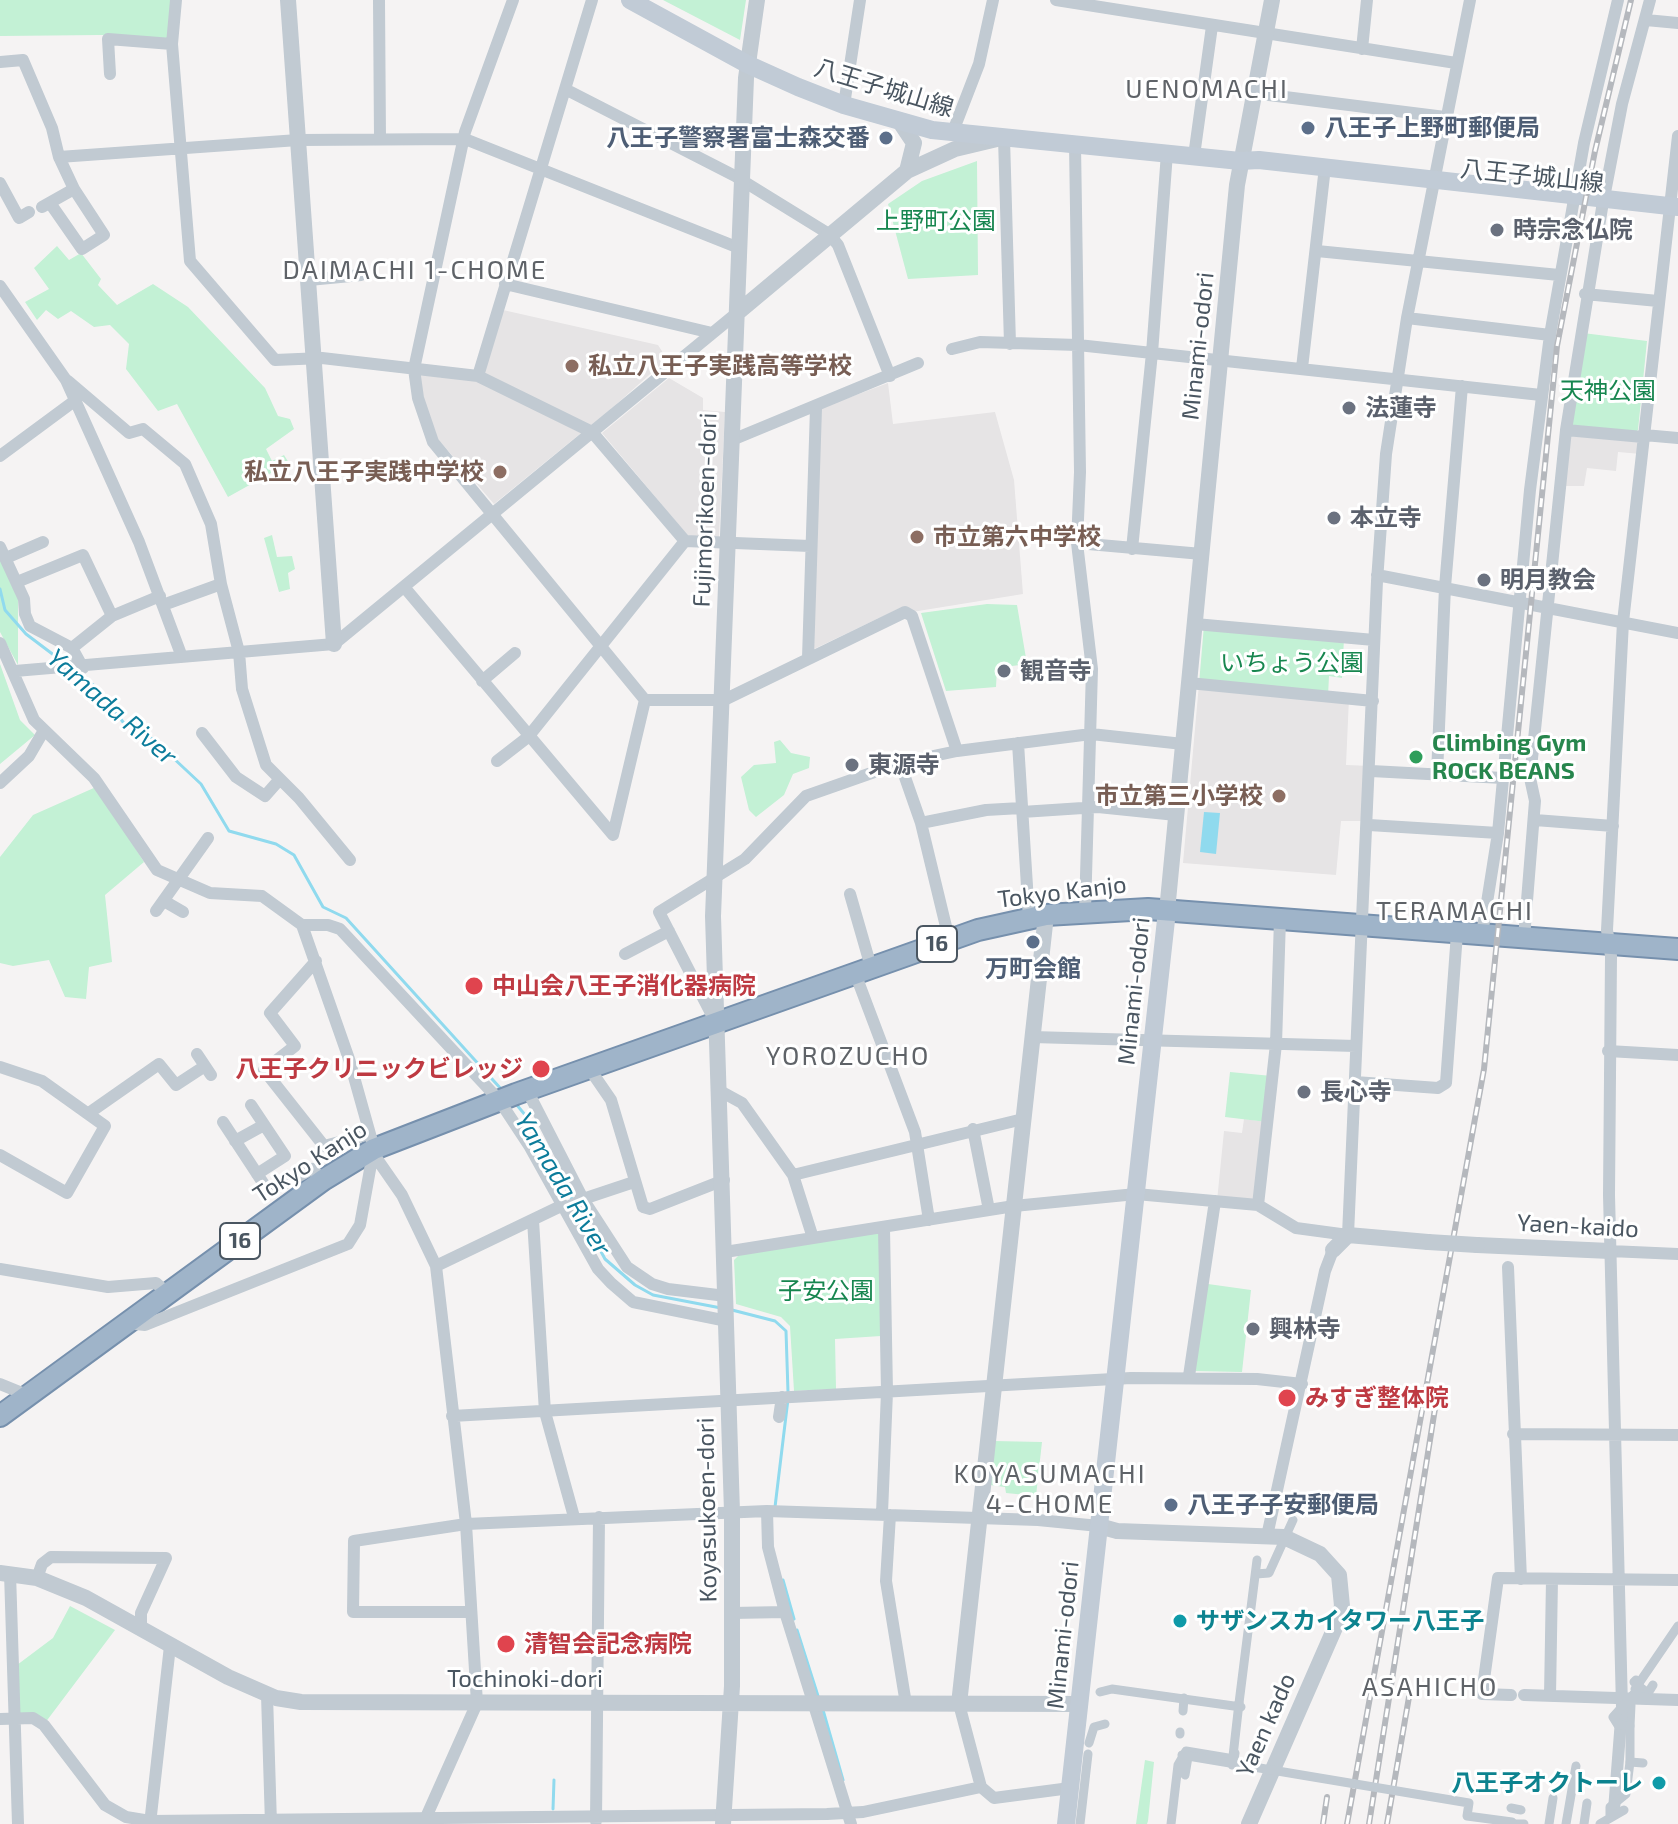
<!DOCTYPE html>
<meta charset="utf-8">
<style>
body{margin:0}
canvas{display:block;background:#f5f3f3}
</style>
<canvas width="1678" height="1824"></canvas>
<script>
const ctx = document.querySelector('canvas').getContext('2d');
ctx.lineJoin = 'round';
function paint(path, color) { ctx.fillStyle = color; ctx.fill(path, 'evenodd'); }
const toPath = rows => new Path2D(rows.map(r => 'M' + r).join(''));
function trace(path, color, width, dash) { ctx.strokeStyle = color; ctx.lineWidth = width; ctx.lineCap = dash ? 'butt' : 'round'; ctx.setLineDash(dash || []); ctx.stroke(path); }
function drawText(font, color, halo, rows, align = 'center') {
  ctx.font = font + ' "Exo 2","Noto Sans JP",sans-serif'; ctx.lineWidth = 6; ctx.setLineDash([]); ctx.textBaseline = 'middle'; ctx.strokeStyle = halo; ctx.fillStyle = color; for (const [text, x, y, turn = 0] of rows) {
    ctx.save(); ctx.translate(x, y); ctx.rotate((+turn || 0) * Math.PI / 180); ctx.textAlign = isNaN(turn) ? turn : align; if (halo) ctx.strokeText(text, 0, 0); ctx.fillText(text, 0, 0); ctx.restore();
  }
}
paint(toPath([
 [503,310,658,345,667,359,592,426,483,374],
 [420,375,477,381,581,433,494,504,438,439,423,398],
 [669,378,703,398,703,410,725,412,719,537,688,536,602,433],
 [888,383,893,424,995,412,1014,480,1023,594,912,612,902,607,814,649,819,409],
 [1566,430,1643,437,1641,454,1618,452,1616,471,1587,468,1584,486,1560,486],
 [1199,684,1349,698,1346,765,1371,766,1369,821,1341,821,1336,875,1183,863],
 [1244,1119,1267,1122,1258,1205,1217,1201,1224,1131,1242,1133]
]), '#e6e4e5');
paint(toPath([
 [0,0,176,0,172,44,102,35,0,36],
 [663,0,746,0,740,40],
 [977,161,978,275,908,279,888,204,922,181],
 [57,246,69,260,81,253,101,279,98,285,117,305,153,284,188,307,265,388,278,416,290,419,294,429,266,449,272,461,284,455,289,463,228,497,177,404,158,411,126,369,129,344,110,325,94,327,71,311,58,319,46,310,37,320,25,302,49,289,34,268],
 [1583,333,1647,341,1638,430,1634,433,1573,426,1570,422],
 [272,535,277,557,292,556,295,569,288,573,290,589,279,592,264,538],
 [0,559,18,598,18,665,0,632],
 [987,604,1017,605,1027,664,997,668,996,687,946,691,921,613],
 [1204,625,1344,638,1342,678,1329,676,1328,696,1199,684],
 [0,664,20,720,35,735,0,764],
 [780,740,791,753,810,757,809,768,793,774,784,795,756,817,749,810,741,777,754,765,776,763,774,742],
 [96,787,144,862,105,895,112,962,89,967,86,999,65,997,49,960,13,966,0,963,0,857,33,815],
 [1230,1072,1272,1076,1267,1122,1225,1117],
 [879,1233,881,1336,835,1339,836,1389,794,1391,790,1326,781,1317,736,1304,734,1260,740,1254],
 [1208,1284,1251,1290,1242,1372,1193,1371],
 [994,1441,1042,1442,1036,1496,1006,1493,1005,1487,990,1485],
 [70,1606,115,1630,45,1723,17,1712,17,1665,53,1638],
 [1145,1760,1154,1762,1148,1821,1147,1824,1136,1824]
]), '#c3f1d5');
paint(toPath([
 [1204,812,1220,813,1216,854,1200,852]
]), '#90daee');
trace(toPath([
 [0,589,5,610,26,634,63,662],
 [76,672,97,688,123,722,154,740,201,784,229,831,276,844,294,855,323,907,346,918,502,1090],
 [516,1104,526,1116,573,1201],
 [577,1207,605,1259,635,1285,653,1295,721,1308],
 [732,1310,775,1321,786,1331,788,1392],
 [775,1507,788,1399],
 [783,1580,794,1619],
 [797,1630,818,1696],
 [823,1710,843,1780],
 [553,1809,554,1780]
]), '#90daee', 3);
const trunk = toPath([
 [0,1416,323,1180,374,1149,516,1094,978,930,1046,915,1148,909,1678,949]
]);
trace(trunk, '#7690ad', 24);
trace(toPath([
 [1640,1687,1648,1693,1653,1685],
 [1635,1689,1678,1626],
 [1100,1692,1112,1689,1241,1707],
 [1627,1701,1631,1705,1630,1726],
 [1239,1703,1257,1560],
 [1183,1711,1184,1698],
 [1180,1734,1180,1732],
 [1089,1743,1094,1727,1105,1724],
 [1630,1762,1643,1763],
 [1185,1775,1188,1757],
 [1511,1808,1521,1810],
 [1080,1824,1088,1754],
 [1171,1824,1178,1765,1186,1751,1234,1759,1235,1753],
 [1512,1824,1524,1824],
 [1549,1824,1553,1798],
 [1566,1824,1576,1766],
 [1584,1824,1587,1803]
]), '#c1cad2', 9);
trace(toPath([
 [176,0,172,44,190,261,275,360,322,358,478,376,592,432,685,541,810,546],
 [379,0,380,139],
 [513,0,465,132,414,369,418,398,433,442,645,700],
 [1056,0,1456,63],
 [1646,20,1678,23],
 [1362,49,1367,0],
 [0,62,23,60,52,128,59,157,298,140,465,139,739,248],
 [110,74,108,39,172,44],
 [565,89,735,176,829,234,838,245,890,376],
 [1253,93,1445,117],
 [844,105,860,0],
 [952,134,979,64,993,0],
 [1004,138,1010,344],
 [1075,144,1080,472,1077,543,1092,669,1085,911],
 [1194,156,1212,26],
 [0,183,19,218,29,212],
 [50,203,82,249,104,235,74,189,59,157],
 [42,207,74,189],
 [1317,251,1559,275],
 [309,280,361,275],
 [505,284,712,333],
 [0,286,66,380,139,542,182,657],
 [1585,294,1658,301],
 [1407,318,1550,335],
 [952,349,980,342,1078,345,1541,395],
 [1302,368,1325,167],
 [478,376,592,0],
 [68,381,129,433,143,429,185,464,211,524,221,584],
 [1566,430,1643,437],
 [1644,435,1678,438],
 [732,440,918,363],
 [0,456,73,402],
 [1077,543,1202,554],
 [0,547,24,599,25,614,30,626,72,648,83,668],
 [1132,549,1152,353,1167,153],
 [6,558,43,542],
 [1377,575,1678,633],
 [17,582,83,555,112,616],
 [405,588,613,835,645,700],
 [163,605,221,584,239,652,242,689,266,765,299,798,350,860],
 [1195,624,1374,640],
 [0,643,34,720,94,778,157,870,210,893,262,896,302,925,349,1059,377,1159,402,1195,436,1266,466,1524,477,1703,423,1824],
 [72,648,112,616,160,596],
 [808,658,816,408],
 [15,671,334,644,737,313],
 [482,681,515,653],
 [1189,683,1373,701],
 [645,700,724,700,905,612,912,616,957,751],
 [202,733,236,777,265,796,280,779],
 [1018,743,1029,918],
 [497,761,528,737,685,541],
 [900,763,921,823,949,939],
 [1371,771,1503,778],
 [1437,774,1445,587,1462,386],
 [0,783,29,756,43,732],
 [1022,812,1098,807,1176,815],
 [1535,820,1613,826],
 [921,823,986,810,1021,808],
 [1369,825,1498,833],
 [850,894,871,967],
 [164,901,183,912],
 [156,911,208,838],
 [302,925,328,925,340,929,499,1100,530,1147,598,1269,611,1283,633,1302,727,1321],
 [1482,934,1498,833,1530,490,1550,335,1584,143,1618,0],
 [1524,938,1535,801,1530,778,1566,430,1602,208,1622,104,1650,0],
 [625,954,669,931],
 [316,961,270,1013,295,1046,264,1070,324,1146,370,1134],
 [855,973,915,1132,929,1220],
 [716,1023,659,912,745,859,806,796,900,763,957,751,1091,734,1183,744],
 [1032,1037,1356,1046],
 [1608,1051,1678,1055],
 [197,1054,211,1075],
 [0,1067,42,1081,105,1126,67,1193,0,1155],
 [589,1068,611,1100,643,1207,650,1209,724,1180],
 [1355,1082,1438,1088,1446,1083,1457,933],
 [527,1090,583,1199,627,1267,652,1284,668,1289,726,1296],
 [720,1091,742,1103,793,1175,813,1238],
 [251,1105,285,1156,257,1174],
 [89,1113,159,1064,176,1085,205,1066],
 [223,1122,269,1192,312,1169,323,1180],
 [973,1129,989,1210],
 [235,1141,264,1125],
 [793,1175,1023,1119],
 [1258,1205,1276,1044,1280,919],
 [564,1209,583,1199,634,1182],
 [533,1220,545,1412,574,1517],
 [1610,1251,1678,1254],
 [725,1252,1014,1206,1136,1194,1258,1205,1296,1228,1348,1235,1377,581,1386,454,1407,318,1470,0],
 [436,1266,561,1206],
 [1508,1267,1521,1579],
 [0,1269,108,1287,156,1283,167,1293],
 [127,1323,145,1325,348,1244,360,1225,373,1153],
 [1189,1376,1215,1201],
 [0,1384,27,1395],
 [452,1416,1131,1378,1257,1379,1302,1384],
 [779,1417,782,1397],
 [1513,1434,1678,1435],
 [767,1511,768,1547,785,1612,851,1824],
 [882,1513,887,1392,884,1228],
 [890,1515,886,1581,906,1704],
 [1267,1536,1325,1271,1333,1250],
 [10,1573,18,1824],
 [37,1578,42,1564,51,1557,166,1558,141,1613,141,1629],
 [469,1612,353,1612,354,1541,466,1524,767,1511,1038,1520,1099,1526],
 [732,1613,785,1612],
 [267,1695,271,1824],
 [1511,1695,1482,1694,1498,1578,1678,1580],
 [1524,1695,1678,1700],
 [1550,1696,1552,1579],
 [959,1704,981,1787],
 [0,1719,33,1718,44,1725,105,1805,126,1817,150,1821,827,1814,863,1812,981,1787,994,1798,1070,1788],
 [1614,1810,1622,1707,1609,1195,1611,956,1607,930,1623,622,1678,136],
 [596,1821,599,1517],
 [150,1824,170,1646]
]), '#c1cad2', 12);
trace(toPath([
 [288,0,334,644],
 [900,122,914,143,907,171],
 [737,313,907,171,955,149,997,139],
 [1167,911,1237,185,1272,0],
 [1477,1245,1610,1251],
 [1333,1250,1348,1235,1428,1242],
 [1099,1526,1117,1531,1284,1537,1320,1554,1339,1575,1342,1606,1337,1623,1249,1824],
 [0,1573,37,1578,86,1598,228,1677,276,1698,301,1702,1080,1704],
 [959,1704,1046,915],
 [723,1824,732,1686,732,1512,713,916,746,78,757,0]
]), '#c1cad2', 16);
trace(toPath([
 [630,0,747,64,798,87,844,105,932,130,1240,161,1259,160,1678,207],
 [1066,1824,1167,911]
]), '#c1cbd6', 18);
trace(trunk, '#9fb4c9', 20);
const rail = toPath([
 [1323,1824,1327,1797],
 [1347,1824,1484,1069,1557,346,1595,151,1631,0],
 [1369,1824,1437,1396],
 [1387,1824,1409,1697]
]);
trace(rail, '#b5b8bd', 6);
trace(rail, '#fff', 3, [9]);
trace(toPath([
 [1256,1574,1269,1573,1293,1520],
 [1182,1755,1469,1803,1467,1816,1512,1822],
 [1232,1765,1239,1703],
 [1610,1817,1610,1807,1626,1794,1630,1762,1630,1726,1618,1725,1613,1717,1640,1687,1634,1682,1636,1680],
 [1600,1824,1624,1810]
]), '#c1cad2', 9);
trace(toPath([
 [1428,1242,1477,1245]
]), '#c1cad2', 16);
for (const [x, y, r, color] of [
 [1308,128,8,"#5c6f8a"],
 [886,138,8,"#5c6f8a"],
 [1497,230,8,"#6b7280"],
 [572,366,8,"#8d6e63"],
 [1349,408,8,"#6b7280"],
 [500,472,8,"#8d6e63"],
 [1334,518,8,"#6b7280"],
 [917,537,8,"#8d6e63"],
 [1484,580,8,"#6b7280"],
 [1004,671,8,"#6b7280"],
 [1416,757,8,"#2e9e5b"],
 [852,765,8,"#6b7280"],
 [1279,796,8,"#8d6e63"],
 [1033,942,8,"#5c6f8a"],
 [474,986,10,"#e0444e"],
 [541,1069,10,"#e0444e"],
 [1304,1092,8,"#6b7280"],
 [1253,1329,8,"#6b7280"],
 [1287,1398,10,"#e0444e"],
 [1171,1505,8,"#5c6f8a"],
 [1180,1621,8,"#0f9aa8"],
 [506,1644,10,"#e0444e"],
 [1659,1783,8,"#0f9aa8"]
]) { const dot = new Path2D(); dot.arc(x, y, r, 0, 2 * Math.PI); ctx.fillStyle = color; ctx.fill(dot); trace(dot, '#fff', 3); }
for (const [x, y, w] of [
 [937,944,40],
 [240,1241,40]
]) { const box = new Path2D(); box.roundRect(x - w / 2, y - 18, w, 36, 6); ctx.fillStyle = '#fff'; ctx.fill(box); trace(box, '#4a5661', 2); }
drawText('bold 22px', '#4a5661', null, [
 ["16",937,944],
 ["16",240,1241]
]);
drawText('24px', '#4a5661', '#fff', [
 ["八王子城山線",884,88,17],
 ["八王子城山線",1532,176,6],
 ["Minami-odori",1198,346,-84],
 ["Fujimorikoen-dori",705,510,-88],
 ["Tokyo Kanjo",1062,892,-7],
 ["Minami-odori",1134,991,-84],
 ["Tokyo Kanjo",310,1162,-33],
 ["Yaen-kaido",1578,1226,3],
 ["Koyasukoen-dori",707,1510,-91],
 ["Minami-odori",1063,1635,-84],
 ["Tochinoki-dori",525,1679],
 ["Yaen kado",1266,1725,-66]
]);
drawText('bold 24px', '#4e5e75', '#fff', [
 ["八王子上野町郵便局",1324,128],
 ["八王子警察署富士森交番",870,138,"right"],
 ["万町会館",1033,969,"center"],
 ["八王子子安郵便局",1187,1505]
], 'left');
drawText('24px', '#17864f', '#fff', [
 ["上野町公園",936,221],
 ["天神公園",1608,391],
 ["いちょう公園",1292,663],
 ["子安公園",826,1291]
]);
drawText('bold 24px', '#5b616d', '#fff', [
 ["時宗念仏院",1513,230],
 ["法蓮寺",1365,408],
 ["本立寺",1350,518],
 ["明月教会",1500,580],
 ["観音寺",1020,671],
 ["東源寺",868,765],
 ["長心寺",1320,1092],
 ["興林寺",1269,1329]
], 'left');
drawText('bold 24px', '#785e54', '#fff', [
 ["私立八王子実践高等学校",588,366],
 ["私立八王子実践中学校",484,472,"right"],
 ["市立第六中学校",933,537],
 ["市立第三小学校",1263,796,"right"]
], 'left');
drawText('bold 24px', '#27864d', '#fff', [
 ["Climbing Gym",1432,743],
 ["ROCK BEANS",1432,771]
], 'left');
drawText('bold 24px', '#be3a42', '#fff', [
 ["中山会八王子消化器病院",492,986],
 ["八王子クリニックビレッジ",523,1069,"right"],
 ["みすぎ整体院",1305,1398],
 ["清智会記念病院",524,1644]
], 'left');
drawText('bold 24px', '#0d838f', '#fff', [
 ["サザンスカイタワー八王子",1196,1621],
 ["八王子オクトーレ",1643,1783,"right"]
], 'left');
ctx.letterSpacing = '2px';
drawText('26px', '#5f6368', '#fff', [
 ["UENOMACHI",1207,89],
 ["DAIMACHI 1-CHOME",415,270],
 ["TERAMACHI",1455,911],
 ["YOROZUCHO",848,1056],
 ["KOYASUMACHI",1050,1474],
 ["4-CHOME",1050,1504],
 ["ASAHICHO",1430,1687]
]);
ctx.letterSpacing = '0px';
drawText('italic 26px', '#0c7c9b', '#fff', [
 ["Yamada River",112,707,41],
 ["Yamada River",563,1184,59]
]);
</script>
